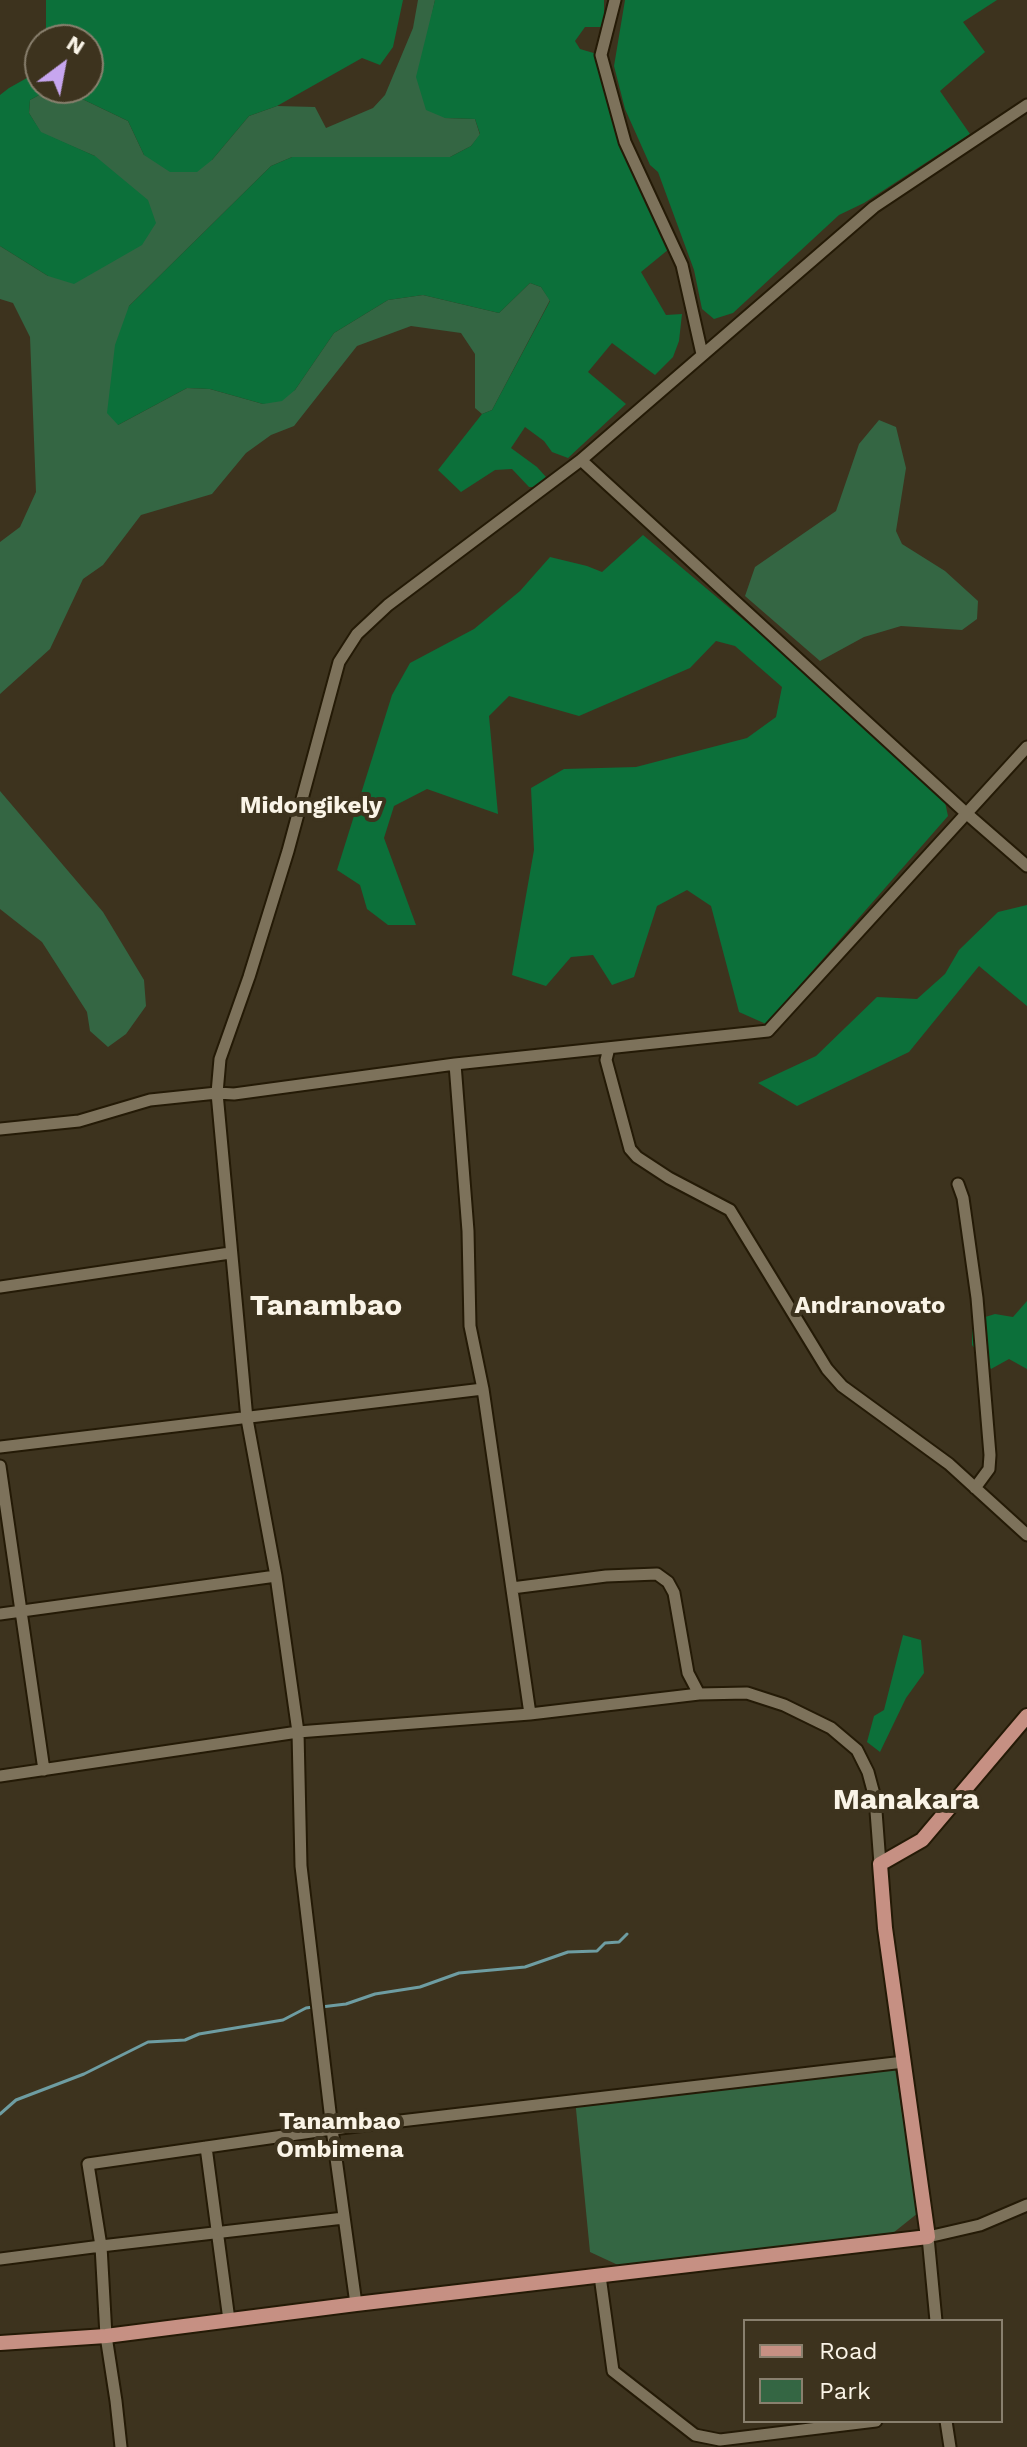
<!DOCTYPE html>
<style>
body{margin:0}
#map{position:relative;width:1027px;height:2447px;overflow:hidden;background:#3d331e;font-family:"Work Sans",sans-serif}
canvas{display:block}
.legend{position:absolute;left:743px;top:2319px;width:260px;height:104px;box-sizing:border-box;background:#3d331e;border:2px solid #89806e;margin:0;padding:10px 14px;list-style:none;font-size:24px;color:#faf4e7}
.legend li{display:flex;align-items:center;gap:16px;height:40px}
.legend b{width:40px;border:2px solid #89806e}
.north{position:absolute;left:24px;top:24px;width:80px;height:80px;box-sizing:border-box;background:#3d331e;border:2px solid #89806e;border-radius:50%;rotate:32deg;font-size:22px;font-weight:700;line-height:32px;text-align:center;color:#faf4e7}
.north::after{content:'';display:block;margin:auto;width:28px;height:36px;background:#c7a6ef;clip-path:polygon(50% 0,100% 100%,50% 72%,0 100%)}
</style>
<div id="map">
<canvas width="1027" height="2447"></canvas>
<ul class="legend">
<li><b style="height:10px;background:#c69083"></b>Road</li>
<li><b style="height:22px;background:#346643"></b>Park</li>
</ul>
<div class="north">N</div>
</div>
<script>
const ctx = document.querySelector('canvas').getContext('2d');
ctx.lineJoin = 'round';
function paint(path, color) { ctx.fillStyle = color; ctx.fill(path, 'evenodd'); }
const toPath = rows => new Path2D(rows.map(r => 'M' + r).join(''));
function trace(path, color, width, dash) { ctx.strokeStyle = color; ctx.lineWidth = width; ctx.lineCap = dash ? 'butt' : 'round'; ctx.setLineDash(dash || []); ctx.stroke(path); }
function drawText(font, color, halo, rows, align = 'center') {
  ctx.font = font + ' "Work Sans",sans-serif'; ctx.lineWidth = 8; ctx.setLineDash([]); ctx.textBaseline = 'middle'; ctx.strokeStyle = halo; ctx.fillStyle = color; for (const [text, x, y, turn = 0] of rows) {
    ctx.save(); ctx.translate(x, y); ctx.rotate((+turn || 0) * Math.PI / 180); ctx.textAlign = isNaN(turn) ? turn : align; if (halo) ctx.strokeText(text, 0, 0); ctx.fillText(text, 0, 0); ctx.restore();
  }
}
paint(toPath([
 [418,0,435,0,430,24,445,118,475,119,480,135,471,146,450,157,292,157,271,166,129,306,118,425,187,388,210,389,263,404,295,390,334,333,388,300,423,295,499,313,530,283,541,287,550,300,492,410,482,414,475,408,475,354,461,333,411,326,357,346,294,426,271,435,246,453,212,494,141,515,103,565,83,579,50,649,0,694,0,542,20,527,36,492,30,337,13,303,0,299,0,246,48,276,95,156,41,133,29,113,30,100,41,94,78,97,128,121,144,155,212,160,249,116,277,106,315,107,326,128,373,108,385,95,413,28],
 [879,420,896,427,906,468,896,531,902,544,945,571,978,601,977,619,962,630,901,626,864,637,820,661,745,596,755,567,836,511,859,444],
 [0,791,103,912,144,980,146,1006,126,1034,108,1047,90,1031,87,1012,42,942,0,909],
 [895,2069,918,2213,893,2233,618,2265,590,2252,575,2099]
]), '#346643');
paint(toPath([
 [46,0,403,0,393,47,380,65,362,58,277,106,249,116,212,160,197,172,170,172,144,155,128,121,78,97,41,94,30,100,29,113,41,132,95,156,148,200,156,223,142,245,74,284,48,276,0,246,0,95,9,88,34,74,40,56,40,88,88,88,88,40,46,40],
 [435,0,604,0,604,27,585,27,575,41,580,49,597,54,669,249,641,272,666,315,682,314,679,341,673,357,655,375,612,343,588,372,626,404,568,458,552,452,544,441,525,427,511,448,537,467,546,477,534,487,529,487,512,469,495,470,461,492,438,470,482,414,492,410,550,301,541,287,530,283,499,313,423,295,388,300,334,333,295,390,282,401,263,404,210,389,187,388,118,425,107,413,115,345,129,306,271,166,292,157,450,157,471,146,480,134,475,119,445,118,426,110,416,77],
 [625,0,997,0,963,22,985,52,940,91,970,134,864,203,839,215,733,313,714,319,702,309,694,270,658,172,650,165,625,109,614,66],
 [643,535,802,669,945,802,948,816,766,1024,739,1012,711,906,687,890,657,906,634,977,612,985,593,955,571,957,546,986,512,975,534,850,531,788,564,769,636,767,747,738,776,717,782,687,735,646,716,641,690,668,579,716,509,696,489,716,498,814,427,789,394,806,384,838,416,925,388,925,367,909,360,885,337,870,392,695,410,663,474,629,520,591,550,557,587,566,602,572],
 [1027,905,1027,1006,979,966,909,1052,797,1106,758,1083,816,1056,877,997,917,999,945,974,959,950,998,912],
 [1027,1301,1027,1369,1009,1359,991,1369,972,1345,972,1321,995,1314,1013,1317],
 [903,1635,921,1640,924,1673,906,1698,880,1752,867,1742,874,1716,884,1710]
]), '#0c703a');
trace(toPath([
 [321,2007,346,2004,375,1994,420,1987,459,1973,525,1967,568,1952,597,1951,605,1943,619,1942,627,1934],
 [0,2114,16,2100,84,2074,148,2042,185,2040,199,2034,283,2020,306,2008,313,2007]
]), '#6e9da2', 3);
const minor = toPath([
 [615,0,601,55,625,142,682,265,702,354],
 [581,460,874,207,1027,105],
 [609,1048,606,1060,630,1149,637,1157,669,1178,730,1210,827,1369,842,1386,949,1464,1027,1535],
 [455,1064,768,1031,1027,747],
 [0,1129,79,1121,150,1100,217,1093,220,1059,249,977,288,851,339,662,357,634,388,605,581,460,966,813,1027,866],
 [958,1184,963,1198,977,1298,990,1455,989,1469,975,1488],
 [0,1287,230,1253],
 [0,1447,483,1389],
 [0,1466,44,1770],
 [512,1588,606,1576,657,1574,668,1582,674,1593,688,1673,699,1694],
 [0,1614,276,1576],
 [0,1776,298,1732,530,1714,699,1694,747,1693,784,1705,831,1728,857,1750,868,1772,875,1798,880,1864],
 [206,2147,229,2320],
 [0,2259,101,2246,88,2164,332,2129,904,2062],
 [600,2276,613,2371,695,2435,720,2440,876,2421],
 [356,2304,332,2129,301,1866,298,1732,276,1576,247,1419,217,1093,234,1094,455,1064,468,1231,470,1326,483,1389,530,1714],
 [936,2321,928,2237,980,2225,1027,2205],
 [946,2421,950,2447],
 [121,2447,116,2401,106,2336,101,2246,344,2218]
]);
const major = toPath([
 [0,2343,106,2336,356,2304,928,2237,885,1928,880,1864,922,1840,1027,1716]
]);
trace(minor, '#241a06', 15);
trace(major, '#241a06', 18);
trace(minor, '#7d725b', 11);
trace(major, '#c69083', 14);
drawText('bold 24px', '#faf4e7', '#3d331e', [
 ["Midongikely",311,806],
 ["Andranovato",870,1306],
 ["Tanambao",340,2122],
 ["Ombimena",340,2150]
]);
drawText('bold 30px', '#faf4e7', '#3d331e', [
 ["Tanambao",326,1306],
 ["Manakara",906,1800]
]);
</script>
